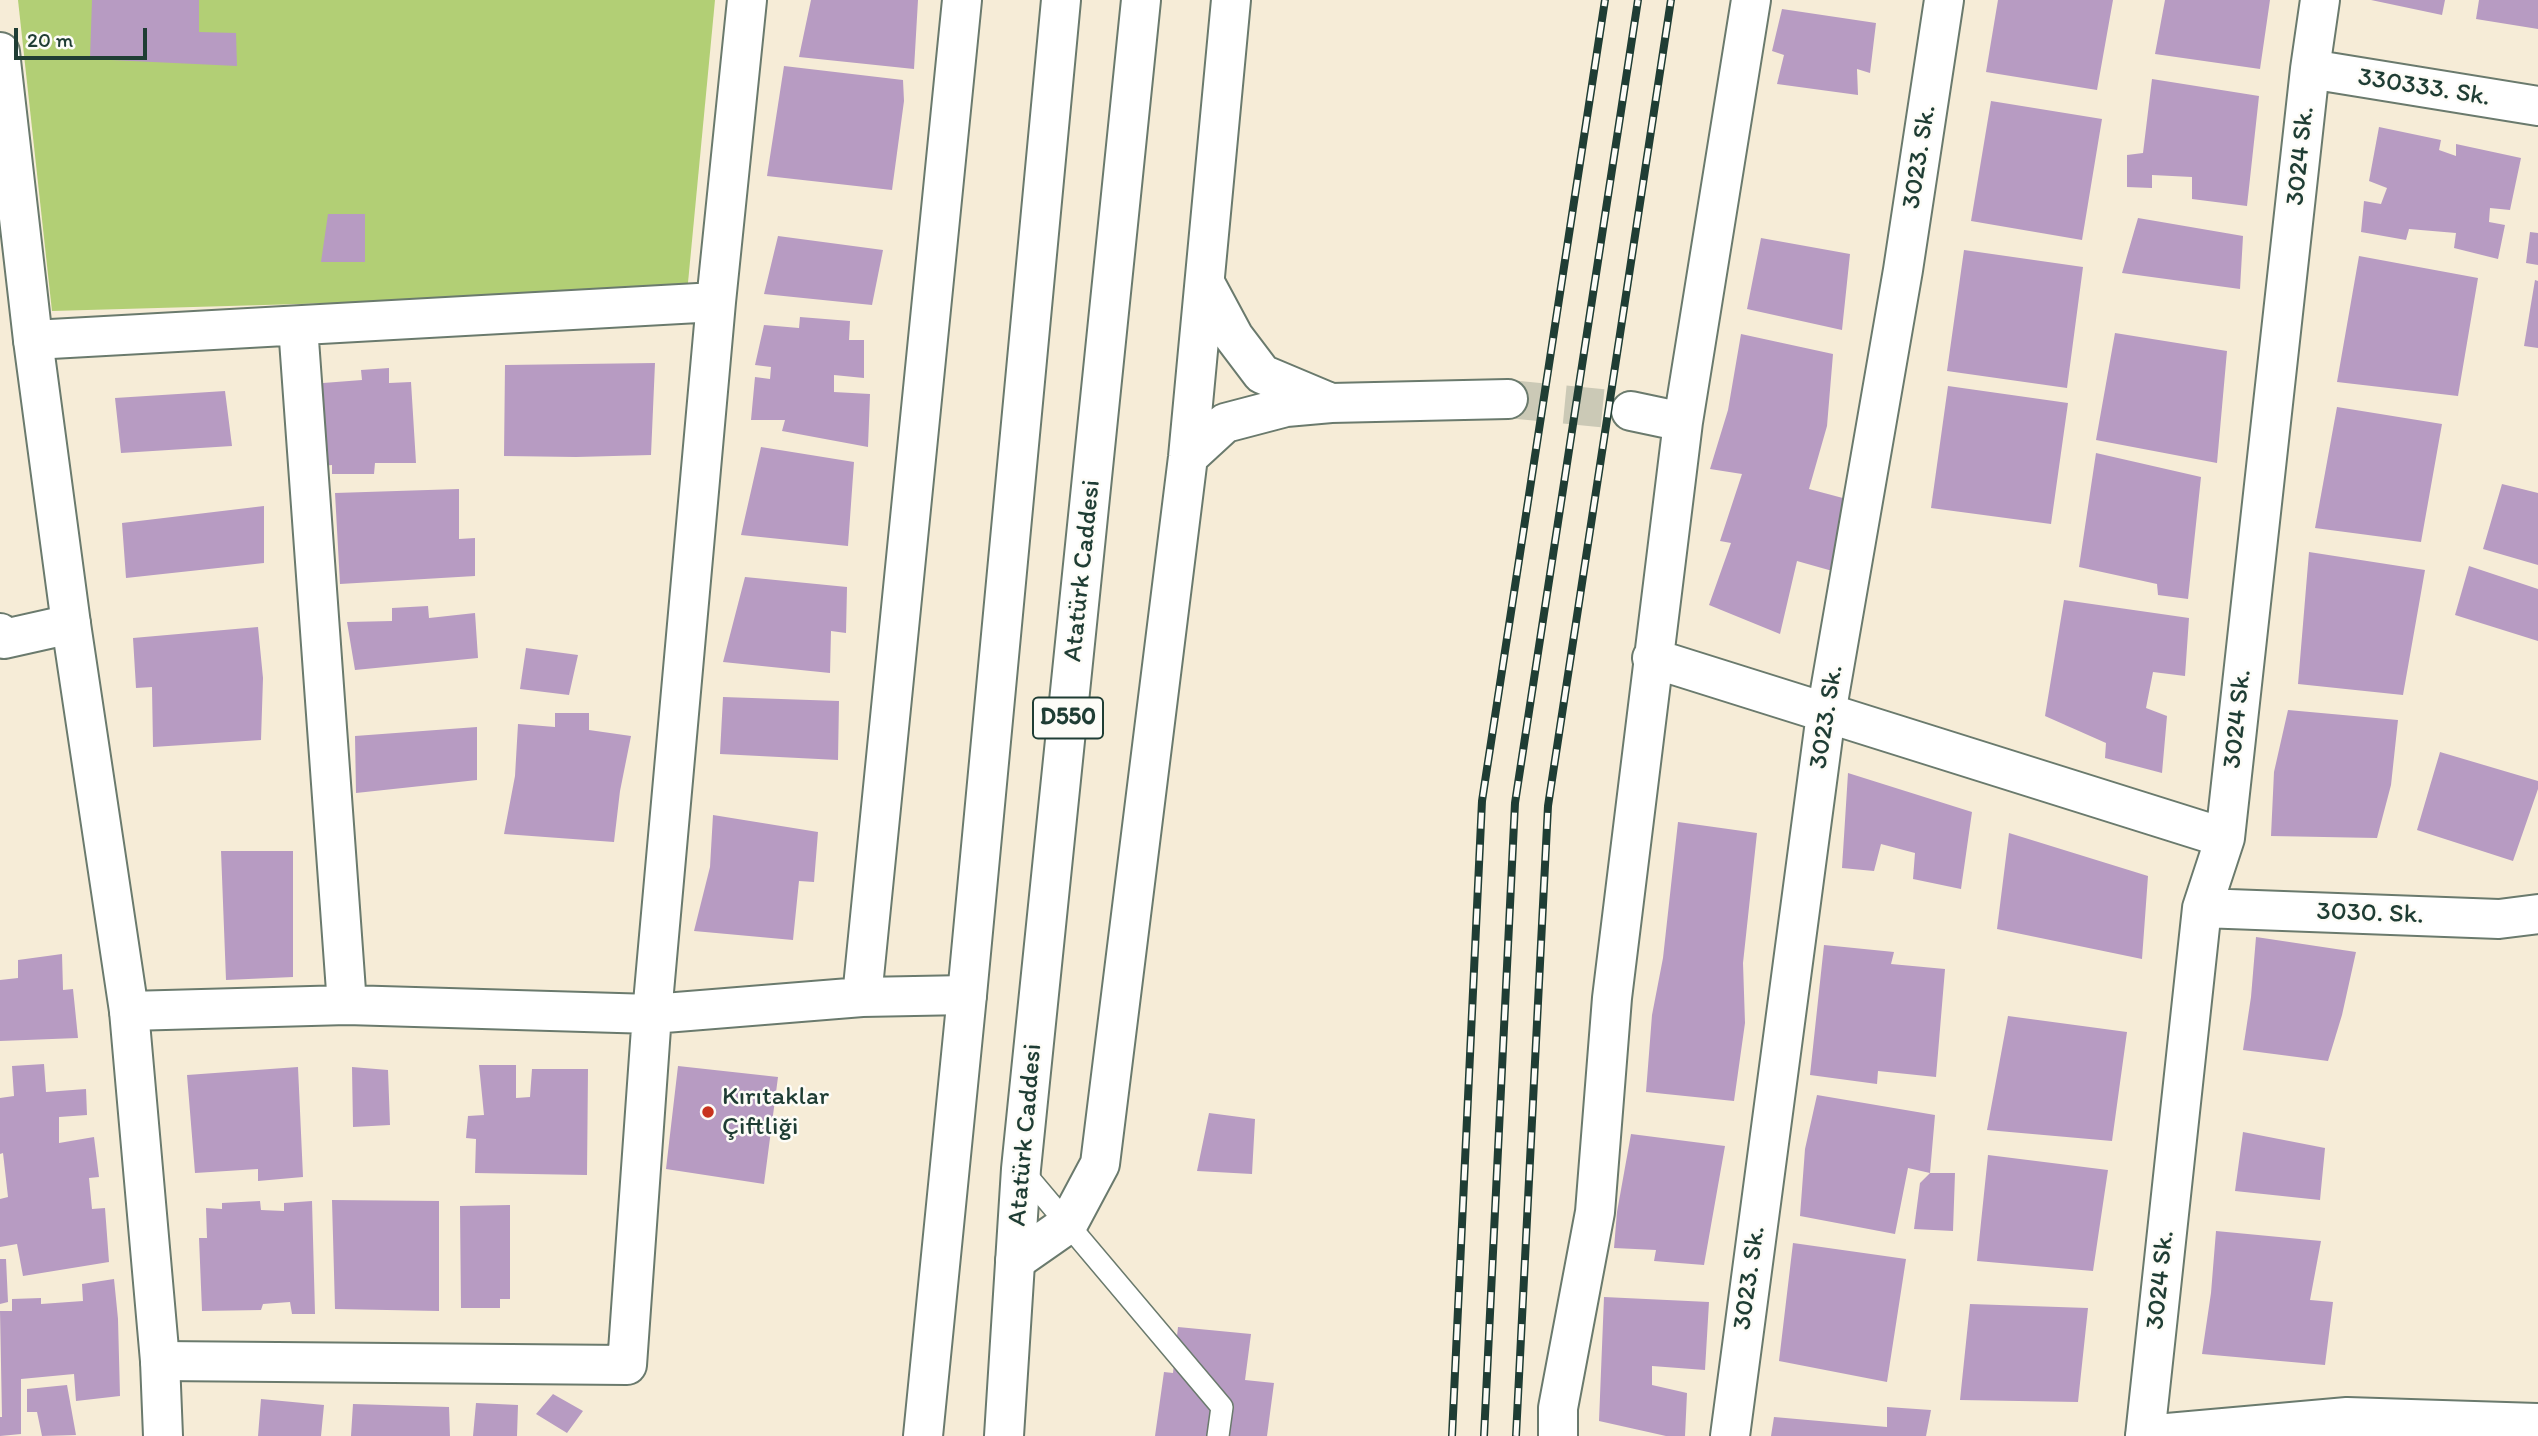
<!DOCTYPE html>
<meta charset="utf-8">
<style>
body{margin:0}
#map{position:relative;width:2538px;height:1436px;overflow:hidden;background:#f6ecd7;font-family:Itim,sans-serif}
canvas{display:block}
.scale{position:absolute;left:14px;top:28px;width:133px;height:32px;box-sizing:border-box;border:4px solid #1f3d34;border-top:0;padding-left:9px;font-size:21px;line-height:24px;white-space:nowrap;color:#1f3d34;-webkit-text-stroke:5px #fdfcf7;paint-order:stroke}
</style>
<div id="map">
<canvas width="2538" height="1436"></canvas>
<div class="scale">20 m</div>
</div>
<script>
const ctx = document.querySelector('canvas').getContext('2d');
ctx.lineJoin = 'round';
function paint(path, color) { ctx.fillStyle = color; ctx.fill(path, 'evenodd'); }
const toPath = rows => new Path2D(rows.map(r => 'M' + r).join(''));
function trace(path, color, width, dash) { ctx.strokeStyle = color; ctx.lineWidth = width; ctx.lineCap = dash ? 'butt' : 'round'; ctx.setLineDash(dash || []); ctx.stroke(path); }
function drawText(font, color, halo, rows, align = 'center') {
  ctx.font = font + ' Itim,sans-serif'; ctx.lineWidth = 5; ctx.setLineDash([]); ctx.textBaseline = 'middle'; ctx.strokeStyle = halo; ctx.fillStyle = color; for (const [text, x, y, turn = 0] of rows) {
    ctx.save(); ctx.translate(x, y); ctx.rotate((+turn || 0) * Math.PI / 180); ctx.textAlign = isNaN(turn) ? turn : align; if (halo) ctx.strokeText(text, 0, 0); ctx.fillText(text, 0, 0); ctx.restore();
  }
}
paint(toPath([
 [18,0,715,0,687,293,52,311]
]), '#b2cf75');
paint(toPath([
 [92,0,199,0,199,32,236,33,237,66,90,59],
 [811,0,918,0,914,69,799,57],
 [1998,0,2113,0,2097,90,1986,72],
 [2165,0,2270,0,2260,69,2155,54],
 [2371,0,2445,0,2442,15],
 [2479,0,2538,0,2538,29,2476,19],
 [1782,9,1876,23,1870,73,1857,69,1858,95,1777,84,1784,55,1772,51],
 [784,66,903,80,904,101,892,190,767,176],
 [2152,79,2259,96,2247,206,2192,199,2192,177,2152,175,2152,188,2127,187,2127,155,2143,153],
 [1991,101,2102,119,2082,240,1971,221],
 [2379,127,2441,140,2439,150,2456,156,2456,144,2521,158,2510,210,2490,208,2489,222,2505,225,2498,259,2454,248,2456,233,2409,229,2406,240,2361,232,2364,201,2381,204,2387,188,2369,181],
 [328,214,365,214,365,262,321,262],
 [2138,218,2243,236,2240,289,2122,273],
 [2530,232,2538,233,2538,265,2526,263],
 [778,236,883,250,872,305,764,294],
 [1761,238,1850,254,1842,330,1747,309],
 [1964,250,2083,267,2067,388,1947,371],
 [2359,256,2478,278,2458,396,2337,382],
 [2535,280,2538,281,2538,348,2524,346],
 [800,317,850,321,849,340,864,340,864,378,834,375,834,392,870,394,868,447,782,431,785,420,751,420,755,377,770,379,771,367,755,365,764,325,799,328],
 [2115,333,2227,351,2217,463,2096,440],
 [1741,334,1833,354,1827,426,1809,489,1854,501,1836,572,1797,561,1780,634,1709,605,1731,543,1720,541,1742,474,1710,469,1728,410],
 [655,363,651,455,576,457,504,456,505,365],
 [389,368,389,383,411,382,416,463,375,463,374,474,332,474,332,465,321,466,323,383,362,380,361,370],
 [1948,386,2068,403,2051,524,1931,508],
 [225,391,232,446,121,453,115,398],
 [2337,407,2442,424,2421,542,2315,528],
 [761,447,854,462,848,546,741,535],
 [2096,453,2201,477,2188,599,2158,595,2157,584,2079,567],
 [2502,484,2538,493,2538,565,2483,549],
 [459,489,459,539,475,538,475,576,340,584,335,493],
 [264,506,264,563,126,578,122,523],
 [2309,552,2425,570,2403,695,2298,684],
 [2469,566,2538,589,2538,641,2455,615],
 [745,577,847,587,846,633,831,631,830,673,723,662],
 [2064,600,2189,618,2185,676,2153,672,2146,708,2167,716,2162,773,2105,758,2106,743,2045,716],
 [428,606,429,618,475,613,478,658,355,670,347,622,392,621,392,608],
 [258,627,263,678,261,740,153,747,152,687,136,688,133,638],
 [526,648,578,655,569,695,520,689],
 [723,697,839,701,838,760,720,754],
 [2288,710,2398,720,2391,785,2377,838,2271,836,2274,772],
 [555,713,589,713,589,730,631,736,620,791,614,842,504,834,515,776,518,724,555,727],
 [477,727,477,780,356,793,355,736],
 [2440,752,2538,781,2538,789,2513,861,2417,830],
 [1848,773,1972,812,1961,889,1913,879,1915,853,1881,844,1874,871,1842,868],
 [713,815,818,832,814,882,799,881,793,940,694,931,710,867],
 [1678,822,1757,833,1743,963,1745,1023,1734,1101,1646,1092,1652,1015,1663,958],
 [2009,833,2148,876,2142,959,1997,929],
 [221,851,293,851,293,977,226,980],
 [2256,937,2356,952,2342,1015,2328,1061,2243,1050,2251,997],
 [1824,945,1894,952,1891,964,1945,969,1936,1077,1878,1071,1877,1084,1810,1075],
 [62,954,63,990,73,989,78,1038,0,1041,0,980,18,978,18,960],
 [2008,1016,2127,1032,2112,1141,1987,1130],
 [44,1064,46,1092,86,1089,87,1115,59,1117,59,1143,94,1137,99,1177,89,1178,92,1209,105,1208,109,1262,23,1276,17,1244,0,1247,0,1199,8,1197,3,1153,0,1154,0,1098,14,1096,12,1066],
 [479,1065,516,1065,516,1098,530,1097,532,1069,588,1069,587,1175,475,1173,476,1139,466,1138,468,1116,484,1115],
 [678,1066,778,1077,764,1184,666,1169],
 [298,1067,303,1177,258,1181,258,1169,195,1173,187,1075],
 [352,1067,388,1070,390,1125,353,1127],
 [1817,1095,1935,1115,1930,1173,1908,1168,1895,1234,1800,1216,1805,1149],
 [1209,1113,1255,1119,1252,1174,1197,1171],
 [2243,1132,2325,1148,2320,1200,2235,1191],
 [1631,1134,1725,1146,1704,1265,1654,1261,1656,1250,1614,1248,1617,1212],
 [1988,1155,2108,1170,2093,1271,1977,1261],
 [1930,1173,1955,1173,1953,1231,1914,1229,1920,1183],
 [332,1200,439,1201,439,1311,335,1309],
 [260,1201,261,1210,284,1211,284,1203,312,1201,315,1314,292,1314,290,1302,263,1304,261,1310,202,1311,199,1238,207,1238,206,1208,222,1209,222,1203],
 [510,1205,510,1299,500,1299,500,1308,461,1308,460,1206],
 [2216,1231,2321,1241,2310,1300,2333,1302,2325,1365,2202,1354,2211,1293],
 [1793,1243,1906,1259,1887,1382,1779,1361],
 [0,1259,6,1259,8,1302,0,1304],
 [114,1279,118,1319,120,1396,76,1401,74,1374,21,1379,21,1434,0,1436,0,1417,2,1417,0,1311,12,1311,12,1299,41,1298,41,1304,83,1301,82,1284],
 [1604,1297,1709,1302,1705,1370,1652,1366,1652,1385,1687,1393,1685,1436,1666,1436,1599,1421],
 [1970,1304,2088,1308,2078,1402,1960,1400],
 [1178,1327,1251,1334,1245,1380,1274,1383,1267,1436,1155,1436,1164,1372,1173,1373],
 [67,1385,76,1435,42,1436,37,1412,27,1412,27,1389],
 [553,1394,583,1411,567,1433,536,1414],
 [261,1399,324,1405,321,1436,258,1436],
 [476,1403,518,1405,517,1436,473,1436],
 [353,1404,449,1407,450,1436,351,1436],
 [1887,1407,1931,1410,1926,1436,1771,1436,1774,1417,1887,1427]
]), '#b79bc2');
trace(toPath([
 [1508,399,1631,411]
]), '#cbc9b6', 38, [38, 19]);
const lane = toPath([
 [1021,1169,1222,1407,1218,1436]
]);
const street = toPath([
 [2310,69,2538,106],
 [298,326,347,1005],
 [33,340,716,302],
 [1331,403,1508,399],
 [1631,411,1683,422],
 [1188,457,1225,423,1286,407,1331,403,1262,374,1234,337,1205,283],
 [0,633,4,639,71,624],
 [1652,658,2225,838],
 [2202,908,2499,919,2538,914],
 [862,997,962,0],
 [129,1011,347,1005,652,1014,862,997,967,995],
 [1015,1261,1068,1224,1100,1164,1188,457,1231,0],
 [160,1361,627,1365,652,1014,716,302,747,0],
 [2145,1435,2347,1417,2538,1423],
 [1558,1436,1558,1408,1595,1212,1612,998,1683,422,1751,0],
 [1730,1436,1826,714,1903,270,1944,0],
 [2145,1436,2202,908,2225,838,2310,69,2320,0]
]);
const secondary = toPath([
 [0,52,33,340,71,624,129,1011,160,1361,163,1436]
]);
const highway = toPath([
 [923,1436,967,995,1061,0],
 [1004,1436,1021,1169,1141,0]
]);
trace(lane, '#6a7a6d', 24);
trace(street, '#6a7a6d', 42);
trace(secondary, '#6a7a6d', 42);
trace(highway, '#6a7a6d', 42);
trace(lane, '#fff', 21);
trace(street, '#fff', 38);
trace(secondary, '#fff', 38);
trace(highway, '#fff', 38);
const rail = toPath([
 [1452,1436,1482,801,1605,0],
 [1484,1436,1515,803,1638,0],
 [1516,1436,1548,806,1671,0]
]);
trace(rail, '#1f3d34', 8);
trace(rail, '#fdfcf7', 5, [16]);
for (const [x, y, r, color] of [
 [708,1112,7,"#c8321e"]
]) { const dot = new Path2D(); dot.arc(x, y, r, 0, 2 * Math.PI); ctx.fillStyle = color; ctx.fill(dot); trace(dot, '#fdfcf7', 2.5); }
for (const [x, y, w] of [
 [1068,718,70]
]) { const box = new Path2D(); box.roundRect(x - w / 2, y - 20.5, w, 41, 5); ctx.fillStyle = '#fdfcf7'; ctx.fill(box); trace(box, '#1f3d34', 2); }
drawText('bold 24px', '#1f3d34', null, [
 ["D550",1068,718]
]);
drawText('26px', '#1f3d34', '#fdfcf7', [
 ["330333. Sk.",2424,88,9],
 ["3024 Sk.",2301,156,-84],
 ["3023. Sk.",1920,157,-81],
 ["Atatürk Caddesi",1083,571,-84],
 ["3023. Sk.",1827,717,-81],
 ["3024 Sk.",2238,719,-84],
 ["3030. Sk.",2370,914,2],
 ["Atatürk Caddesi",1026,1135,-85],
 ["3023. Sk.",1750,1278,-82],
 ["3024 Sk.",2161,1280,-84]
]);
drawText('26px', '#1f3d34', '#fdfcf7', [
 ["Kırıtaklar",722,1097],
 ["Çiftliği",722,1127]
], 'left');
</script>
